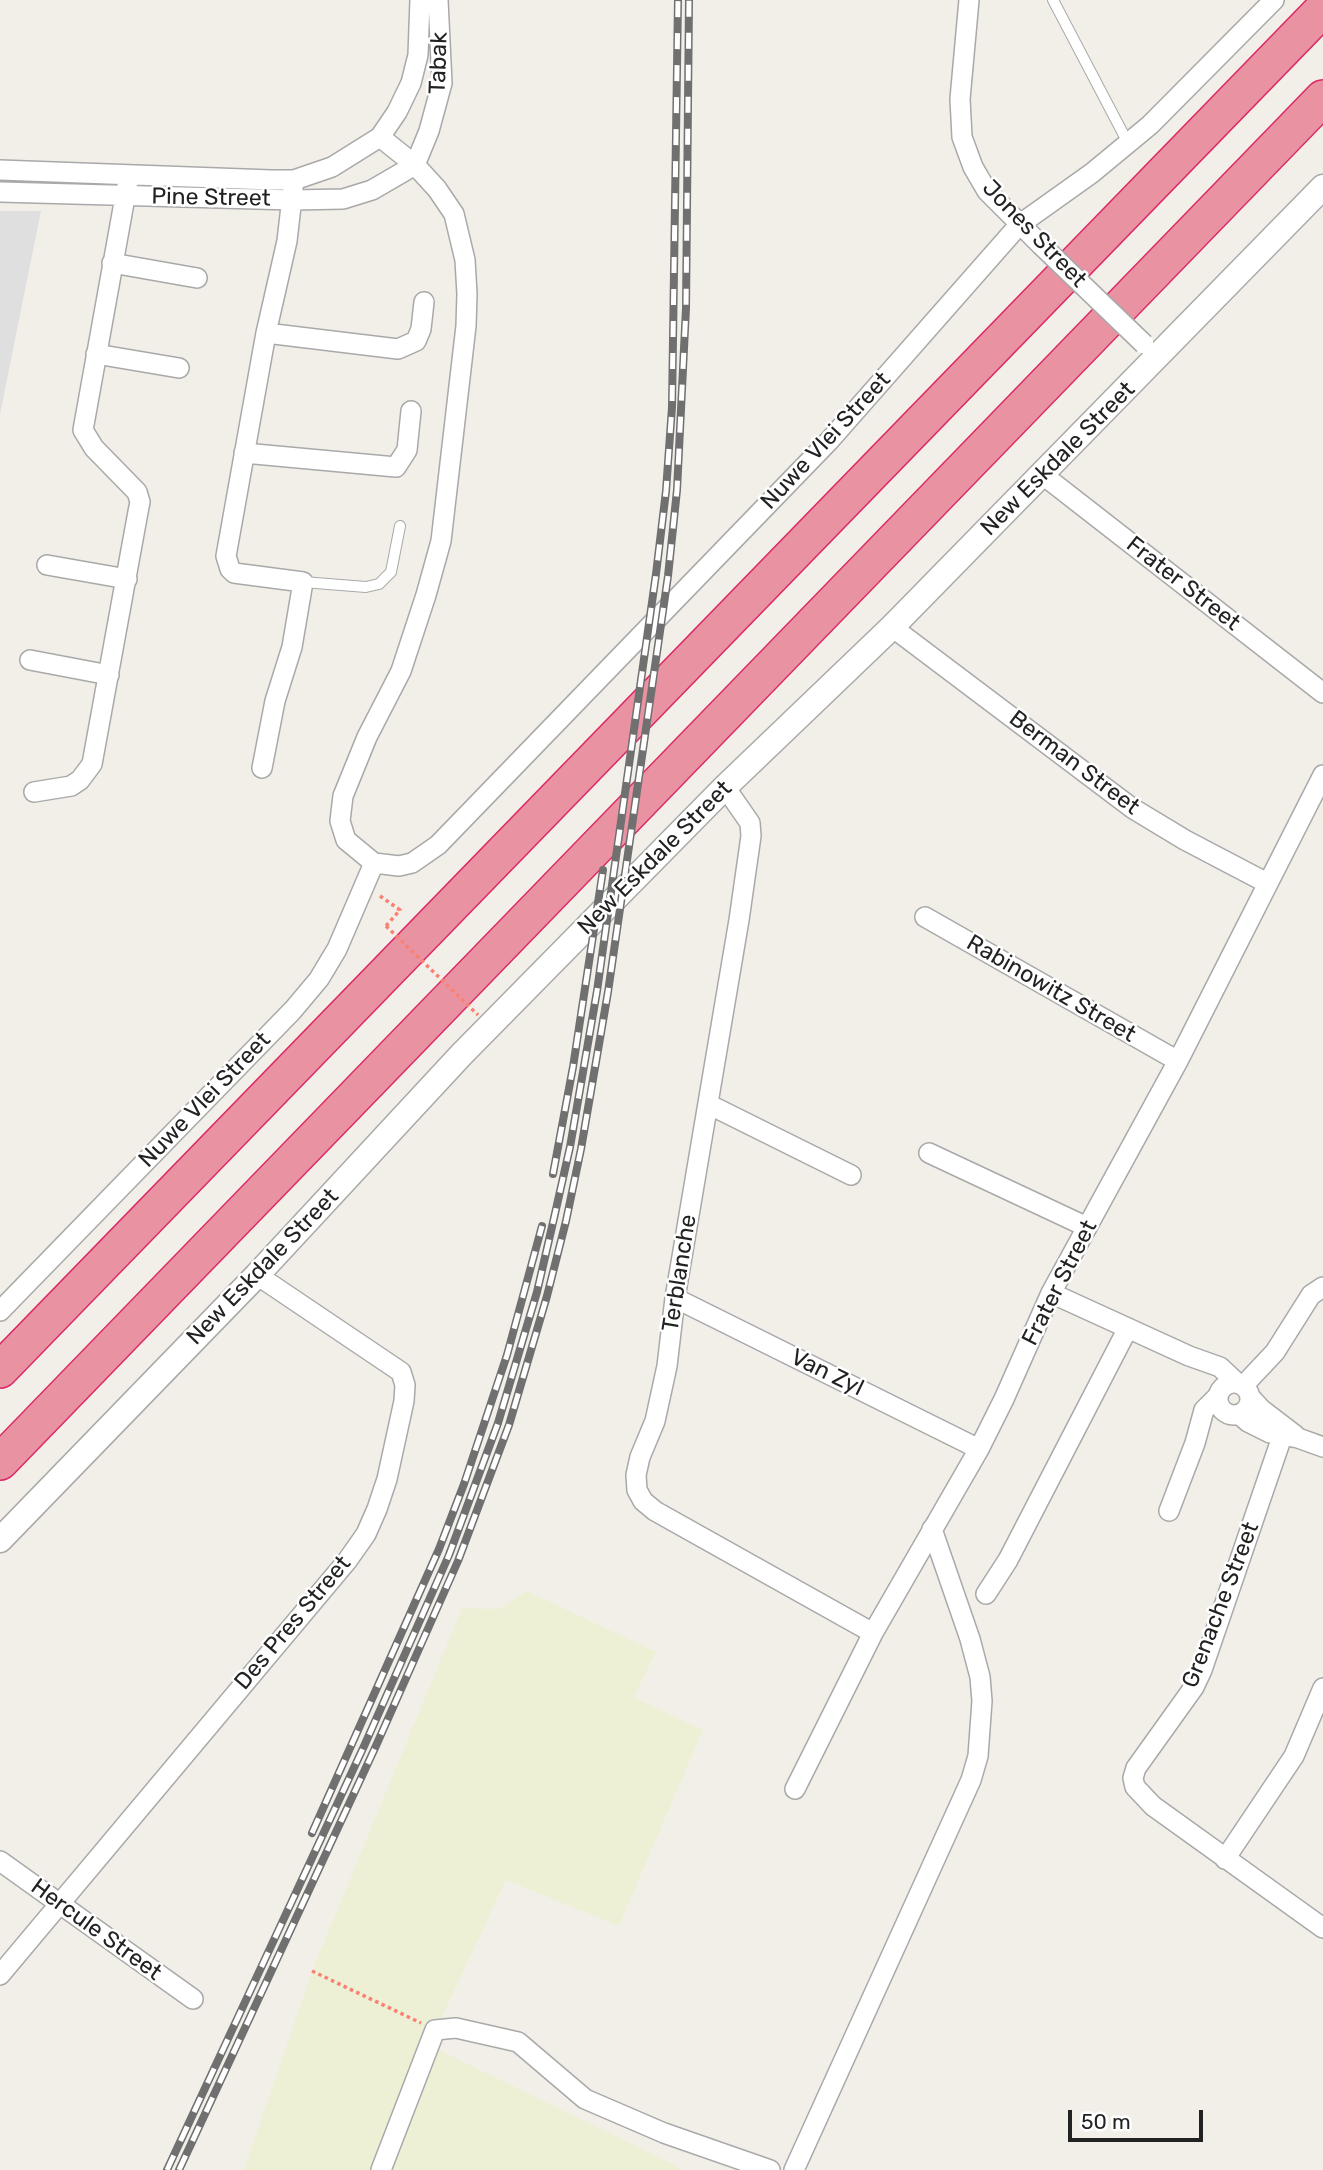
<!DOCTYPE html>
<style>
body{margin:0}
#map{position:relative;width:1323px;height:2170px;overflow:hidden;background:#f2efe9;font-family:Rubik,sans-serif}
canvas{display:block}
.scale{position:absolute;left:1068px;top:2110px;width:135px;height:32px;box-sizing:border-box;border:4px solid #222;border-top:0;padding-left:9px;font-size:21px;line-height:24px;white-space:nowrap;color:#222;-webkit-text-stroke:5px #fff;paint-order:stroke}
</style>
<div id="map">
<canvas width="1323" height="2170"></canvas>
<div class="scale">50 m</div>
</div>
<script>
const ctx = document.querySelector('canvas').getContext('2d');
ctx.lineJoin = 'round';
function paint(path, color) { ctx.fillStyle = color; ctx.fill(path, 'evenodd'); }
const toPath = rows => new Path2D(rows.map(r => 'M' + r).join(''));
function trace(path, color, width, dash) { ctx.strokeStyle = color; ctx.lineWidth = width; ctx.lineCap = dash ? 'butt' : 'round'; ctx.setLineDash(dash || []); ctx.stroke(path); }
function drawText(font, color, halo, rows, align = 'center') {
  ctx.font = font + ' Rubik,sans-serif'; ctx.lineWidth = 5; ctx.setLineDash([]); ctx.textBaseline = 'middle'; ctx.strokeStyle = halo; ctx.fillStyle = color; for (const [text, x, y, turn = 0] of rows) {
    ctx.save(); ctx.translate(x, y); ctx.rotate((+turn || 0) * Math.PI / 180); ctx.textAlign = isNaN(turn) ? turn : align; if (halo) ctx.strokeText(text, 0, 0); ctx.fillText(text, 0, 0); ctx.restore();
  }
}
paint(toPath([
 [0,211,41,211,0,414]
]), '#e0dfdf');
paint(toPath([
 [527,1591,656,1652,634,1697,703,1730,619,1926,506,1880,429,2045,677,2166,680,2170,244,2170,312,1971,462,1608,499,1609]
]), '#eef0d5');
const service = toPath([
 [1053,0,1128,143],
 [303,582,366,587,379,584,391,572,400,526]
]);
const minor = toPath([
 [969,0,960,99,962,137,973,167,987,191,1041,245],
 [0,170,271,180,294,180,332,167,380,137,397,112,411,83,418,55,420,0],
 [0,192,293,200,343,199,372,190,415,165,429,131,442,83,438,0],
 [112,263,197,278],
 [266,333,398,349,416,341,421,329,424,302],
 [96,354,179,368],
 [244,453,396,467,407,450,411,411],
 [1043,475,1323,693],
 [47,565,127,579],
 [892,627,1132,808,1185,840,1267,883],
 [30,660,109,675],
 [262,768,275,701,292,647,303,582,234,573,230,569,226,556,266,333,287,241,294,180],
 [725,787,750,823,751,836,739,920,675,1298,667,1366,655,1421,640,1457,636,1475,637,1490,643,1501,655,1511,873,1633],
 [34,792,71,786,80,780,92,764,138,512,140,502,137,492,94,448,83,430,129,175],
 [374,863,346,840,340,821,343,796,367,737,401,671,426,595,441,541,466,326,467,294,465,260,454,214,437,189,415,165,380,137],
 [925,917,1178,1061],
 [708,1104,851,1175],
 [929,1153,1087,1227],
 [1051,1293,1189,1356,1220,1367,1237,1383],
 [675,1298,979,1449],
 [0,1311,293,1010,319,979,337,949,374,863,399,866,412,863,438,845,829,441,1019,225,1092,173,1150,125,1274,0],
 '1218 1399a16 16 0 1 1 32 0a16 16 0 1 1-32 0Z',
 [1243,1386,1275,1352,1311,1295,1323,1287],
 [1250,1397,1261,1409,1295,1435],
 [1239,1414,1248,1422,1270,1433,1298,1438,1323,1447],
 [1285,1428,1202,1670,1194,1687,1136,1768,1133,1778,1135,1787,1153,1806,1323,1928],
 [1169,1511,1195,1443,1204,1410,1218,1396],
 [986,1594,1008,1560,1128,1328],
 [795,1789,873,1633,979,1449,1004,1399,1051,1293,1178,1061,1323,775],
 [1225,1859,1294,1756,1323,1688],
 [0,1861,193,1999],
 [0,1975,347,1561,366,1534,377,1509,387,1479,404,1401,405,1385,401,1372,257,1275],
 [381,2170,435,2030,456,2028,518,2042,585,2099,664,2133,770,2170],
 [794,2170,971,1780,978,1756,982,1701,980,1677,970,1639,932,1529]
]);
const tertiary = toPath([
 [0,1540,257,1275,461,1055,725,787,892,627,1323,187]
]);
const motorway = toPath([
 [0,1370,1323,9],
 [0,1462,1323,98]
]);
trace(service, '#a9a9a9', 12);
trace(minor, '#a9a9a9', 22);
trace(tertiary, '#a9a9a9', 27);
trace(motorway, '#dc2a67', 38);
trace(toPath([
 [380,896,400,910,386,926],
 [312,1971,421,2023]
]), '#fa8072', 3.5, [3.5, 3.5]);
trace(service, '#fff', 10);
trace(minor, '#fff', 19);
trace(tertiary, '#fff', 24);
trace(motorway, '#e892a2', 35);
const rail = toPath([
 [553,1174,573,1067,603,870],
 [312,1833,439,1549,464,1484,507,1355,542,1226],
 [167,2170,365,1744,449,1555,498,1423,537,1292,554,1218,570,1147,597,991,656,574,666,491,672,407,678,0],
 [179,2170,375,1748,458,1561,509,1425,547,1296,566,1221,581,1149,608,992,668,576,677,490,686,308,689,0]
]);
trace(rail, '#707070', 8);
trace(rail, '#fff', 5, [16]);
const minorBridge = toPath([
 [1041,245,1144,344]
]);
trace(minorBridge, '#a9a9a9', 22, []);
trace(toPath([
 [386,926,478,1015]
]), '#fa8072', 3.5, [3.5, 3.5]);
trace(minorBridge, '#fff', 19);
drawText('23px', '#222', '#fff', [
 ["Tabak",439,63,-88],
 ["Pine Street",211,198,1],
 ["Jones Street",1034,234,46],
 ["Nuwe Vlei Street",826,441,-47],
 ["New Eskdale Street",1058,459,-45],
 ["Frater Street",1183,584,38],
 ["Berman Street",1074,763,37],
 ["New Eskdale Street",655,858,-45],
 ["Rabinowitz Street",1051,989,30],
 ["Nuwe Vlei Street",205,1100,-46],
 ["New Eskdale Street",263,1267,-46],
 ["Terblanche",680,1273,-81],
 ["Frater Street",1060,1283,-63],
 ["Van Zyl",827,1373,26],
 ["Grenache Street",1221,1605,-69],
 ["Des Pres Street",293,1623,-50],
 ["Hercule Street",96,1930,36]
]);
</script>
